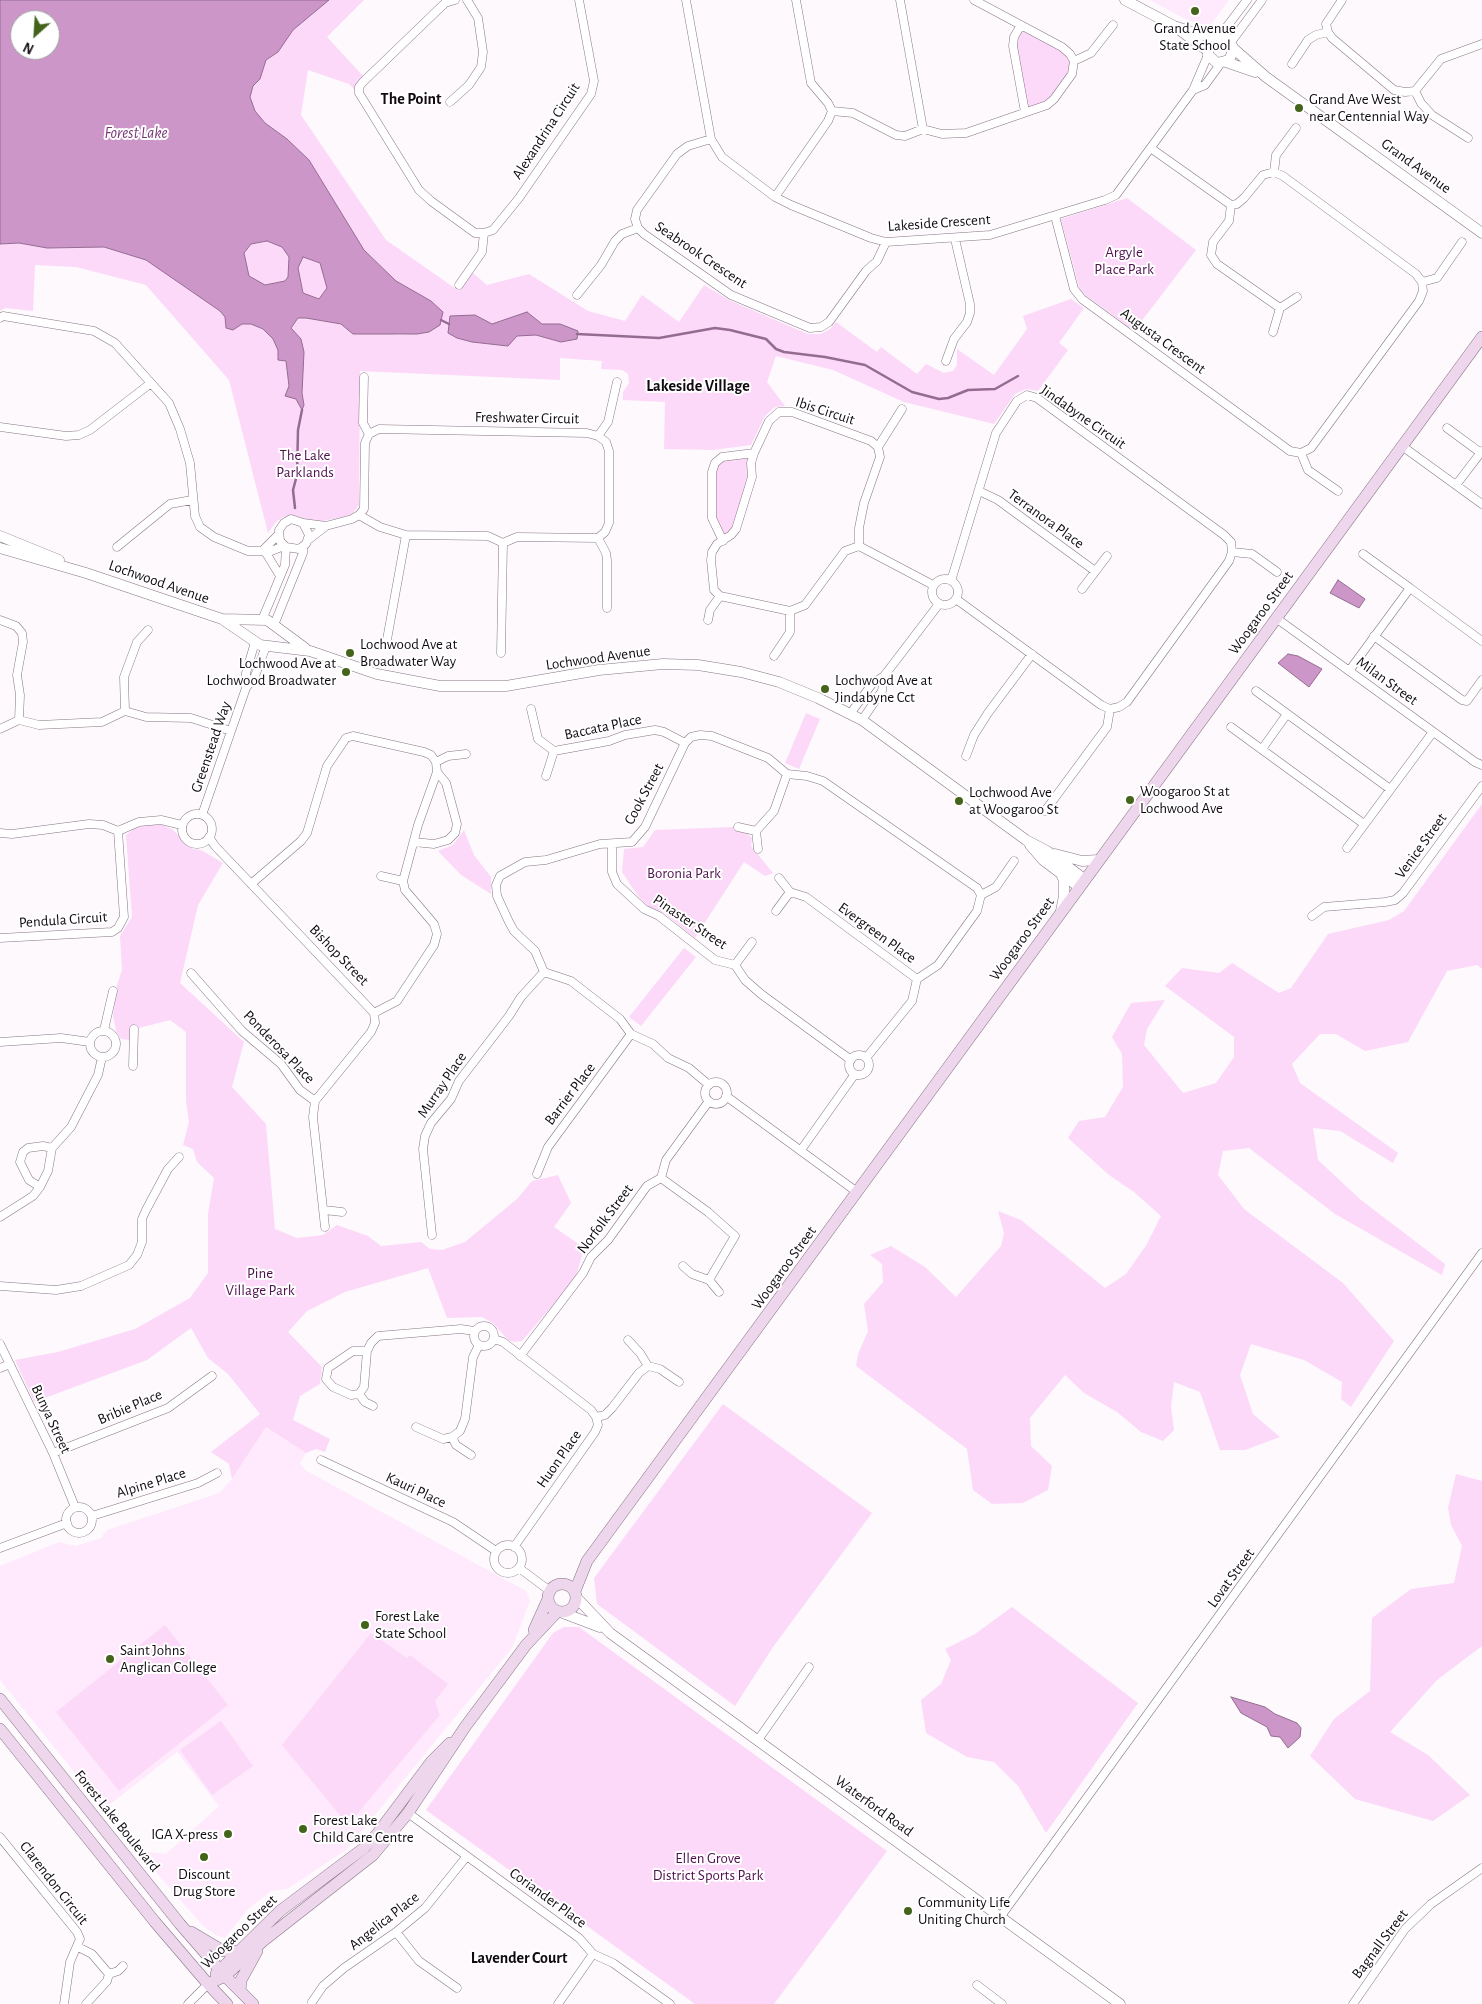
<!DOCTYPE html>
<style>
body{margin:0}
#map{position:relative;width:1482px;height:2004px;overflow:hidden;background:#fdf9fc;font-family:"Alegreya Sans",sans-serif}
canvas{display:block}
.north{position:absolute;left:10px;top:10px;width:50px;height:50px;box-sizing:border-box;background:#fff;border:1px solid #a09da0;border-radius:50%;rotate:206deg;font-size:14px;font-weight:700;line-height:20px;text-align:center;color:#110b11}
.north::after{content:'';display:block;margin:auto;width:18px;height:22px;background:#43641a;clip-path:polygon(50% 0,100% 100%,50% 72%,0 100%)}
</style>
<div id="map">
<canvas width="1482" height="2004"></canvas>
<div class="north">N</div>
</div>
<script>
const ctx = document.querySelector('canvas').getContext('2d');
ctx.lineJoin = 'round';
function paint(path, color) { ctx.fillStyle = color; ctx.fill(path, 'evenodd'); }
const toPath = rows => new Path2D(rows.map(r => 'M' + r).join(''));
function trace(path, color, width, dash) { ctx.strokeStyle = color; ctx.lineWidth = width; ctx.lineCap = dash ? 'butt' : 'round'; ctx.setLineDash(dash || []); ctx.stroke(path); }
function drawText(font, color, halo, rows, align = 'center') {
  ctx.font = font + ' "Alegreya Sans",sans-serif'; ctx.lineWidth = 4; ctx.setLineDash([]); ctx.textBaseline = 'middle'; ctx.strokeStyle = halo; ctx.fillStyle = color; for (const [text, x, y, turn = 0] of rows) {
    ctx.save(); ctx.translate(x, y); ctx.rotate((+turn || 0) * Math.PI / 180); ctx.textAlign = isNaN(turn) ? turn : align; if (halo) ctx.strokeText(text, 0, 0); ctx.fillText(text, 0, 0); ctx.restore();
  }
}
paint(toPath([
 [1150,0,1229,0,1210,26,1189,21],
 [266,1427,306,1453,300,1463,305,1470,526,1591,530,1601,512,1648,346,1850,287,1889,271,1891,248,1909,225,1938,216,1935,203,1926,143,1857,149,1852,166,1854,219,1806,177,1752,104,1809,0,1680,0,1566,59,1542,76,1546,101,1538,107,1530,219,1493,232,1479]
]), '#ffeafd');
paint(toPath([
 [329,0,364,0,327,37,363,76,356,91,349,84,308,70,301,115,386,240,459,291,473,273,487,285,529,274,588,311,625,321,642,295,679,322,704,285,731,301,808,334,821,334,830,329,836,322,877,352,881,347,917,374,926,364,944,373,953,371,957,365,957,349,994,375,1027,329,1023,316,1071,299,1084,308,1059,343,1068,350,1038,391,1026,389,1015,394,994,424,904,402,833,370,776,356,767,382,785,406,775,407,765,416,751,445,713,450,664,449,665,402,623,400,623,392,629,383,628,374,622,370,601,369,602,361,560,358,560,380,360,371,359,505,353,513,347,516,319,522,308,521,297,516,283,517,276,522,268,533,229,380,146,285,76,267,35,265,33,311,5,308,0,311,0,244,19,243,47,248,104,247,146,260,220,311,225,317,226,328,233,330,242,324,251,324,263,329,273,339,286,361,289,386,296,399,304,405,296,336,291,328,298,318,306,318,399,335,429,332,443,312,431,301,396,281,364,250,309,160,287,139,265,123,255,111,250,97,253,86,260,79,266,60,278,52,293,30],
 [1021,25,1070,54,1072,74,1054,99,1025,112,1014,37],
 [1127,198,1196,250,1134,331,1080,291,1061,219],
 [267,241,282,247,289,257,288,278,285,281,265,285,249,276,244,253,251,244],
 [303,257,320,263,327,288,319,299,303,293,298,268],
 [754,453,752,477,736,529,723,541,714,525,712,472,722,457],
 [806,713,820,719,799,769,785,763],
 [1482,804,1482,969,1477,965,1447,971,1408,1042,1365,1051,1336,1034,1320,1034,1292,1064,1300,1083,1398,1153,1393,1163,1340,1131,1313,1128,1318,1160,1361,1200,1445,1264,1442,1275,1335,1214,1249,1148,1223,1151,1218,1175,1244,1209,1343,1283,1394,1341,1351,1407,1341,1399,1342,1382,1304,1360,1251,1344,1240,1375,1253,1414,1280,1437,1245,1450,1220,1450,1200,1392,1174,1382,1171,1407,1174,1430,1163,1441,1141,1432,1117,1412,1084,1393,1065,1375,1030,1418,1031,1446,1052,1466,1048,1490,1023,1503,992,1504,973,1490,967,1449,856,1366,858,1354,868,1331,864,1304,883,1282,882,1264,870,1255,891,1246,925,1267,956,1297,1001,1246,1004,1233,998,1211,1021,1220,1105,1288,1126,1274,1147,1244,1161,1216,1134,1192,1109,1175,1068,1138,1079,1121,1105,1117,1123,1087,1122,1054,1112,1037,1131,1003,1165,1000,1147,1029,1144,1045,1183,1093,1216,1083,1234,1057,1234,1037,1165,986,1182,968,1219,973,1232,963,1279,993,1291,988,1328,934,1389,920,1404,911],
 [146,825,163,825,173,830,193,849,201,850,223,863,198,905,180,983,244,1042,232,1087,266,1124,275,1229,297,1238,323,1235,337,1225,368,1236,381,1246,421,1242,430,1249,442,1250,465,1242,517,1199,532,1181,558,1175,571,1203,554,1227,584,1248,575,1280,522,1341,514,1342,508,1340,493,1323,482,1317,447,1318,428,1268,345,1292,307,1311,288,1332,322,1367,320,1384,300,1396,293,1420,330,1439,325,1452,316,1449,306,1453,266,1427,232,1479,229,1464,211,1452,260,1414,228,1374,208,1358,191,1328,147,1360,34,1402,15,1360,58,1352,135,1329,190,1298,208,1273,208,1214,214,1178,197,1162,193,1149,183,1145,189,1122,186,1101,186,1032,170,1020,139,1028,129,1040,121,1039,116,1031,113,1016,117,985,122,970,120,936,132,917,126,835,134,829],
 [733,827,746,832,752,838,751,846,773,873,765,876,744,862,695,938,664,913,648,906,638,896,622,872,624,849,643,847,655,830],
 [464,830,474,855,491,877,491,894,461,875,438,851,453,845],
 [684,948,696,957,641,1026,629,1017],
 [723,1404,872,1513,773,1647,735,1706,597,1604,594,1578],
 [1456,1474,1482,1481,1482,1646,1437,1680,1390,1732,1428,1755,1470,1795,1433,1821,1355,1799,1310,1756,1334,1719,1370,1691,1372,1618,1411,1589,1454,1583,1462,1546,1451,1525,1448,1508],
 [1012,1607,1138,1703,1046,1833,1018,1786,994,1762,967,1757,926,1733,921,1700,941,1684,951,1660,945,1649,975,1634],
 [165,1625,228,1705,119,1791,56,1712],
 [564,1627,579,1627,887,1851,774,2004,695,2004,426,1810,553,1633],
 [371,1633,407,1658,410,1655,448,1684,435,1701,440,1715,348,1825,282,1745],
 [221,1721,253,1766,212,1795,180,1750]
]), '#fcd9f9');
const water = toPath([
 [0,0,329,0,293,30,278,52,266,60,260,79,253,86,250,97,255,111,265,123,287,139,309,160,364,250,396,281,431,301,443,312,440,325,429,332,417,334,353,334,341,324,306,318,298,318,291,328,301,339,304,352,302,393,304,405,302,410,296,399,285,396,289,386,286,361,278,360,278,350,273,339,263,329,251,324,242,324,233,330,226,328,225,317,220,311,146,260,104,247,47,248,19,243,0,244,0,0],
 [20,20,50,20,50,50,20,50,20,20],
 [267,241,282,247,289,257,288,277,285,281,265,285,249,276,244,253,251,244,267,241],
 [303,257,320,263,327,288,319,299,303,293,298,268,303,257],
 [527,312,542,324,560,324,578,331,577,339,561,342,536,335,517,336,508,346,472,342,457,338,448,333,450,316,475,315,492,324,527,312],
 [1338,580,1365,599,1359,608,1330,593,1338,580],
 [1288,654,1298,656,1322,669,1309,687,1278,663,1288,654],
 [1231,1697,1265,1707,1275,1714,1297,1723,1301,1728,1300,1737,1288,1748,1280,1737,1271,1736,1267,1727,1241,1713,1231,1697]
]);
paint(water, '#cc96c8');
trace(water, '#946c91', 1);
trace(toPath([
 [441,320,449,324],
 [577,334,659,338,715,328,730,330,766,339,776,349,784,352,825,357,865,365,912,392,939,399,948,398,968,390,995,389,1018,376],
 [295,508,293,490,297,475,298,430,302,410]
]), '#946c91', 2.5);
const minor = toPath([
 [455,0,445,3,363,82,359,87,359,93,419,190,431,201,475,233,484,233,493,230,519,198,591,94,594,81,579,0],
 [686,0,711,139,722,157,775,197,791,205,871,238,886,242,990,235,1105,200,1116,195,1193,90,1208,55],
 [900,0,923,129,942,134,966,133,1047,105,1054,99,1072,74,1074,61,1070,54,1062,47,974,0],
 [1342,0,1326,24,1328,32,1332,38,1394,90,1405,92,1415,91,1441,59,1482,44],
 [1021,25,1014,37,1013,46,1025,112],
 [1219,37,1247,0],
 [1231,42,1262,0],
 [1074,61,1091,53,1113,25],
 [1292,64,1308,40,1316,35,1328,32],
 [1193,90,1205,85,1221,63],
 [1415,91,1421,103,1432,115,1468,138],
 [450,102,469,85,481,67,483,52,478,18,467,0],
 [832,111,853,113,896,135,905,136,923,129],
 [711,139,688,146,677,154,637,210,635,219,638,228,644,234,731,295,810,328,821,327,829,322,866,271,877,261,886,242],
 [1274,172,1276,155,1296,128],
 [775,197,828,121,832,111,828,103,811,83,796,0],
 [1231,205,1229,221,1213,242,1211,255,1217,264,1280,308],
 [1055,216,1074,289,1082,299,1290,451,1301,453,1311,448,1419,301,1423,291,1422,282,1416,274,1283,176,1274,172,1263,175,1244,198,1237,204,1231,205,1152,149],
 [1422,282,1437,278,1462,242],
 [459,285,482,252,484,233],
 [577,295,601,265,615,241,622,234,638,228],
 [0,318,3,316,94,331,115,343,151,383,90,430,79,435,66,436,0,427],
 [1273,332,1280,308,1297,297],
 [946,361,954,339,967,322,970,313,970,304,955,239],
 [364,377,363,423,369,434],
 [151,383,169,403,180,429,190,463,195,516,200,527,214,537,248,551,262,551,266,553,284,546],
 [779,412,792,412,871,441,878,447,880,457,864,503,859,528,859,546,845,551,805,605,790,611,720,596,714,590,711,560,712,552,717,544,731,535,736,529,752,477,751,463,754,453,769,421,779,412],
 [1447,428,1481,453],
 [598,436,608,422,617,382],
 [1402,446,1482,504],
 [878,447,902,409],
 [1301,453,1308,470,1338,491],
 [1456,485,1482,451],
 [979,491,998,500,1095,571],
 [303,523,326,526,352,519,359,515,364,509,365,443,369,434,379,429,587,433,598,436,606,442,609,451,609,523,605,532,598,538,517,537,503,543,488,536,406,535,380,527,359,515],
 [598,538,606,553,607,560,607,608],
 [308,540,326,526],
 [723,541,712,518,712,472,715,463,722,457,754,453],
 [859,546,933,585],
 [117,547,170,504,192,500],
 [262,551,278,535],
 [1232,552,1252,554,1277,572],
 [266,553,280,576],
 [1363,554,1410,588],
 '932 592a13 13 0 1 1 26 0a13 13 0 1 1-26 0Z',
 [951,581,996,433,1017,401,1027,395,1037,398,1224,535,1231,542,1232,552,1229,561,1127,702,1119,707,1110,709,1101,705,956,599],
 [1082,589,1107,556],
 [1276,618,1475,762,1482,765],
 [0,620,16,626,22,633,23,642,17,675,20,695,19,720],
 [262,620,285,565,286,547,280,541,279,530,284,523,291,519,303,523,309,535,306,544,299,549,286,547],
 [708,620,710,610,720,596],
 [274,625,303,553,303,547],
 [1374,636,1462,700,1467,701,1482,680],
 [386,645,406,535],
 [501,653,503,543],
 [774,656,790,632,790,611],
 [1349,671,1410,588,1482,641],
 [246,688,255,676,266,646],
 [1256,691,1390,789],
 [531,709,538,739,554,751,609,741,625,735,655,730,664,732,685,743],
 [125,711,124,677,137,642,148,630],
 [850,714,872,684,884,676,939,604],
 [862,720,882,691,884,676],
 [1231,727,1364,824],
 [0,729,19,720,39,725,102,722,125,711,146,717,191,718,231,731],
 [1262,749,1287,714],
 [966,756,974,735,988,713,1032,654],
 [436,762,448,756,466,754],
 [546,776,554,751],
 [1045,811,1107,727,1110,709],
 '182 829a15 15 0 1 1 30 0a15 15 0 1 1-30 0Z',
 [202,815,246,688,246,673,255,642],
 [738,827,756,831,758,849],
 [756,831,774,811,787,774],
 [0,833,12,834,89,824,103,825,118,831,139,822,161,820,182,825],
 [209,837,215,846,374,1013,375,1023,371,1032,315,1101],
 [414,842,434,844,448,840,455,833,457,824,446,783,437,772],
 [612,844,612,872,617,884,644,909,659,916,715,960,735,965,745,980,761,994,851,1060],
 [1347,848,1433,732],
 [381,876,403,881],
 [779,878,790,892,806,897,917,979,912,1001,866,1058],
 [251,884,301,841,307,833,327,766,346,738,353,736,424,752,431,755,436,762,437,772,418,825,403,881,405,890,434,924,437,934,434,945,397,1001,374,1013],
 [981,895,996,887,1014,861],
 [776,911,790,892],
 [1312,916,1324,907,1385,902,1395,900,1403,893,1482,786],
 [0,938,112,932,118,928,124,917,118,831],
 [735,965,752,942],
 [191,973,242,1031,281,1064,300,1090,315,1101,313,1117,325,1227],
 [104,1030,113,991],
 '90 1044a13 13 0 1 1 26 0a13 13 0 1 1-26 0Z',
 [0,1042,61,1038,90,1042],
 '849 1065a10 10 0 1 1 20 0a10 10 0 1 1-20 0Z',
 [133,1066,134,1029],
 '705 1093a11 11 0 1 1 22 0a11 11 0 1 1-22 0Z',
 [709,1085,689,1068,668,1058,653,1044,631,1034,620,1019,571,981,544,972,535,951,514,931,509,922,497,896,496,885,500,876,525,862,546,860,600,844,632,842,645,827,685,743,691,737,700,735,712,736,768,758,787,774,807,776,823,781,977,888,981,895,977,911,938,965,917,979],
 [726,1096,857,1192],
 [801,1150,855,1074],
 [537,1174,548,1147,631,1034],
 [661,1178,708,1212,735,1236,709,1280],
 [40,1187,29,1180,20,1162,23,1152,28,1148,43,1146,52,1148],
 [324,1210,342,1212],
 [0,1217,33,1196,40,1187,48,1171,52,1148,71,1127,98,1075,102,1057],
 [432,1235,423,1149,425,1136,431,1123,451,1099,459,1081,509,1016,521,997,544,972],
 [683,1266,692,1274,709,1280,719,1292],
 [0,1286,56,1290,81,1286,129,1265,137,1255,142,1242,142,1219,146,1210,168,1169,179,1157],
 '474 1336a10 10 0 1 1 20 0a10 10 0 1 1-20 0Z',
 [494,1339,503,1342,591,1410,596,1417,598,1425,595,1432,514,1547],
 [628,1340,640,1353,648,1366],
 [0,1344,53,1453,75,1507],
 [367,1351,353,1351,328,1368,326,1379,333,1387,351,1395,359,1394,364,1387,367,1351,371,1343,378,1336,461,1329,474,1331],
 [520,1356,583,1273,591,1257,608,1240,647,1186,661,1178,666,1160,709,1101],
 [0,1368,10,1364],
 [359,1394,365,1402,373,1406],
 [596,1417,605,1415,612,1408,639,1373,648,1366,660,1369,679,1382],
 [416,1427,443,1439,452,1437,460,1431,465,1419,473,1357,479,1345],
 [452,1437,456,1445,471,1455],
 [53,1453,168,1408,212,1376],
 [321,1460,453,1522,496,1551],
 '66 1520a13 13 0 1 1 26 0a13 13 0 1 1-26 0Z',
 [92,1516,198,1483,217,1473],
 '494 1559a14 14 0 1 1 28 0a14 14 0 1 1-28 0Z',
 [0,1548,67,1523],
 [519,1568,550,1591],
 [758,1740,809,1667],
 [408,1813,579,1938,593,1954,613,1963,670,2004],
 [0,1837,77,1932,80,1939,70,1962,64,2004],
 [1001,1916,1482,1253],
 [396,1932,419,1961,457,1988],
 [78,1947,92,1954,109,1974,107,1981,86,2004],
 [109,1974,118,1971,123,1966],
 [977,1985,1002,2004],
 [312,2002,323,1986,344,1968,396,1932,425,1908,467,1856],
 [188,2004,208,1984],
 [558,2004,593,1954],
 [1353,2004,1405,1929,1431,1904,1482,1868]
]);
const tertiary = toPath([
 [1125,0,1174,26,1207,50],
 [1174,26,1201,35,1228,39,1234,49,1266,77,1482,233],
 [1209,44,1208,55,1217,63,1229,60,1234,49],
 [1226,62,1255,72],
 [0,536,59,560],
 [0,548,86,573,222,619,267,620,305,648],
 [222,619,260,645,310,651,377,674,440,686,506,686,599,670,663,664,698,665,741,672,779,682,818,698,862,720,1026,840,1047,851,1084,879],
 [1030,845,1043,860,1079,887],
 [1055,854,1082,861,1098,860],
 [1061,911,1064,896,1064,880,1061,874],
 [577,1598,610,1633,1120,2004],
 [563,1613,600,1627]
]);
const secondary = toPath([
 '548 1598a14 14 0 1 1 28 0a14 14 0 1 1-28 0Z',
 [575,1591,587,1561,1482,337],
 [534,1630,548,1599],
 [0,1699,180,1924,225,1976,253,2004],
 [0,1729,155,1922,208,1984,227,2004],
 [191,1932,223,1951,239,1951],
 [216,1974,280,1911,364,1848,377,1834,431,1762,450,1743],
 [208,1984,225,1976,263,1941,373,1855,408,1813,465,1727,526,1645,557,1612],
 [240,1991,241,1980,257,1951]
]);
trace(minor, '#877585', 9);
trace(tertiary, '#877585', 11);
trace(secondary, '#877585', 12);
trace(minor, '#fff', 8);
trace(tertiary, '#fff', 10);
trace(secondary, '#eed6ec', 11);
for (const [x, y, r, color] of [
 [1195,11,5,"#43641a"],
 [1299,108,5,"#43641a"],
 [350,653,5,"#43641a"],
 [346,672,5,"#43641a"],
 [825,689,5,"#43641a"],
 [1130,800,5,"#43641a"],
 [959,801,5,"#43641a"],
 [365,1625,5,"#43641a"],
 [110,1659,5,"#43641a"],
 [303,1829,5,"#43641a"],
 [228,1834,5,"#43641a"],
 [204,1857,5,"#43641a"],
 [908,1911,5,"#43641a"]
]) { const dot = new Path2D(); dot.arc(x, y, r, 0, 2 * Math.PI); ctx.fillStyle = color; ctx.fill(dot); trace(dot, '#fff', 2); }
drawText('15px', '#110b11', '#fff', [
 ["Grand Avenue",1195,28,"center"],
 ["State School",1195,45,"center"],
 ["Grand Ave West",1309,99],
 ["near Centennial Way",1309,116],
 ["Lochwood Ave at",360,644],
 ["Broadwater Way",360,661],
 ["Lochwood Ave at",336,663,"right"],
 ["Lochwood Broadwater",336,680,"right"],
 ["Lochwood Ave at",835,680],
 ["Jindabyne Cct",835,697],
 ["Woogaroo St at",1140,791],
 ["Lochwood Ave",1140,808],
 ["Lochwood Ave",969,792],
 ["at Woogaroo St",969,809],
 ["Forest Lake",375,1616],
 ["State School",375,1633],
 ["Saint Johns",120,1650],
 ["Anglican College",120,1667],
 ["Forest Lake",313,1820],
 ["Child Care Centre",313,1837],
 ["IGA X-press",218,1834,"right"],
 ["Discount",204,1874,"center"],
 ["Drug Store",204,1891,"center"],
 ["Community Life",918,1902],
 ["Uniting Church",918,1919]
], 'left');
drawText('15px', '#110b11', '#fff', [
 ["Alexandrina Circuit",546,131,-57],
 ["Grand Avenue",1416,166,36],
 ["Lakeside Crescent",939,223,-4],
 ["Seabrook Crescent",701,255,34],
 ["Augusta Crescent",1163,341,36],
 ["Ibis Circuit",825,411,18],
 ["Jindabyne Circuit",1083,417,35],
 ["Freshwater Circuit",527,418,1],
 ["Terranora Place",1046,519,36],
 ["Lochwood Avenue",159,582,19],
 ["Woogaroo Street",1261,613,-54],
 ["Lochwood Avenue",598,658,-8],
 ["Milan Street",1387,681,36],
 ["Baccata Place",603,727,-12],
 ["Greenstead Way",211,747,-71],
 ["Cook Street",644,794,-62],
 ["Venice Street",1421,846,-54],
 ["Pendula Circuit",63,920,-4],
 ["Pinaster Street",690,922,34],
 ["Evergreen Place",877,933,36],
 ["Woogaroo Street",1022,939,-54],
 ["Bishop Street",339,955,46],
 ["Ponderosa Place",279,1047,46],
 ["Murray Place",442,1085,-56],
 ["Barrier Place",570,1094,-53],
 ["Norfolk Street",605,1219,-53],
 ["Woogaroo Street",784,1268,-54],
 ["Bribie Place",130,1407,-23],
 ["Bunya Street",51,1419,65],
 ["Huon Place",559,1459,-55],
 ["Alpine Place",151,1483,-17],
 ["Kauri Place",416,1490,25],
 ["Lovat Street",1231,1578,-54],
 ["Waterford Road",874,1806,36],
 ["Forest Lake Boulevard",117,1821,51],
 ["Clarendon Circuit",54,1883,52],
 ["Coriander Place",548,1898,36],
 ["Angelica Place",384,1921,-38],
 ["Woogaroo Street",239,1932,-44],
 ["Bagnall Street",1380,1944,-53]
]);
drawText('15px', '#50114f', '#fff', [
 ["Argyle",1124,252],
 ["Place Park",1124,269],
 ["The Lake",305,455],
 ["Parklands",305,472],
 ["Boronia Park",684,873],
 ["Pine",260,1273],
 ["Village Park",260,1290],
 ["Ellen Grove",708,1858],
 ["District Sports Park",708,1875]
]);
drawText('bold 16px', '#110b11', '#fff', [
 ["The Point",411,99],
 ["Lakeside Village",698,386],
 ["Lavender Court",519,1958]
]);
drawText('italic 16px', '#773775', '#fff', [
 ["Forest Lake",136,133]
]);
</script>
